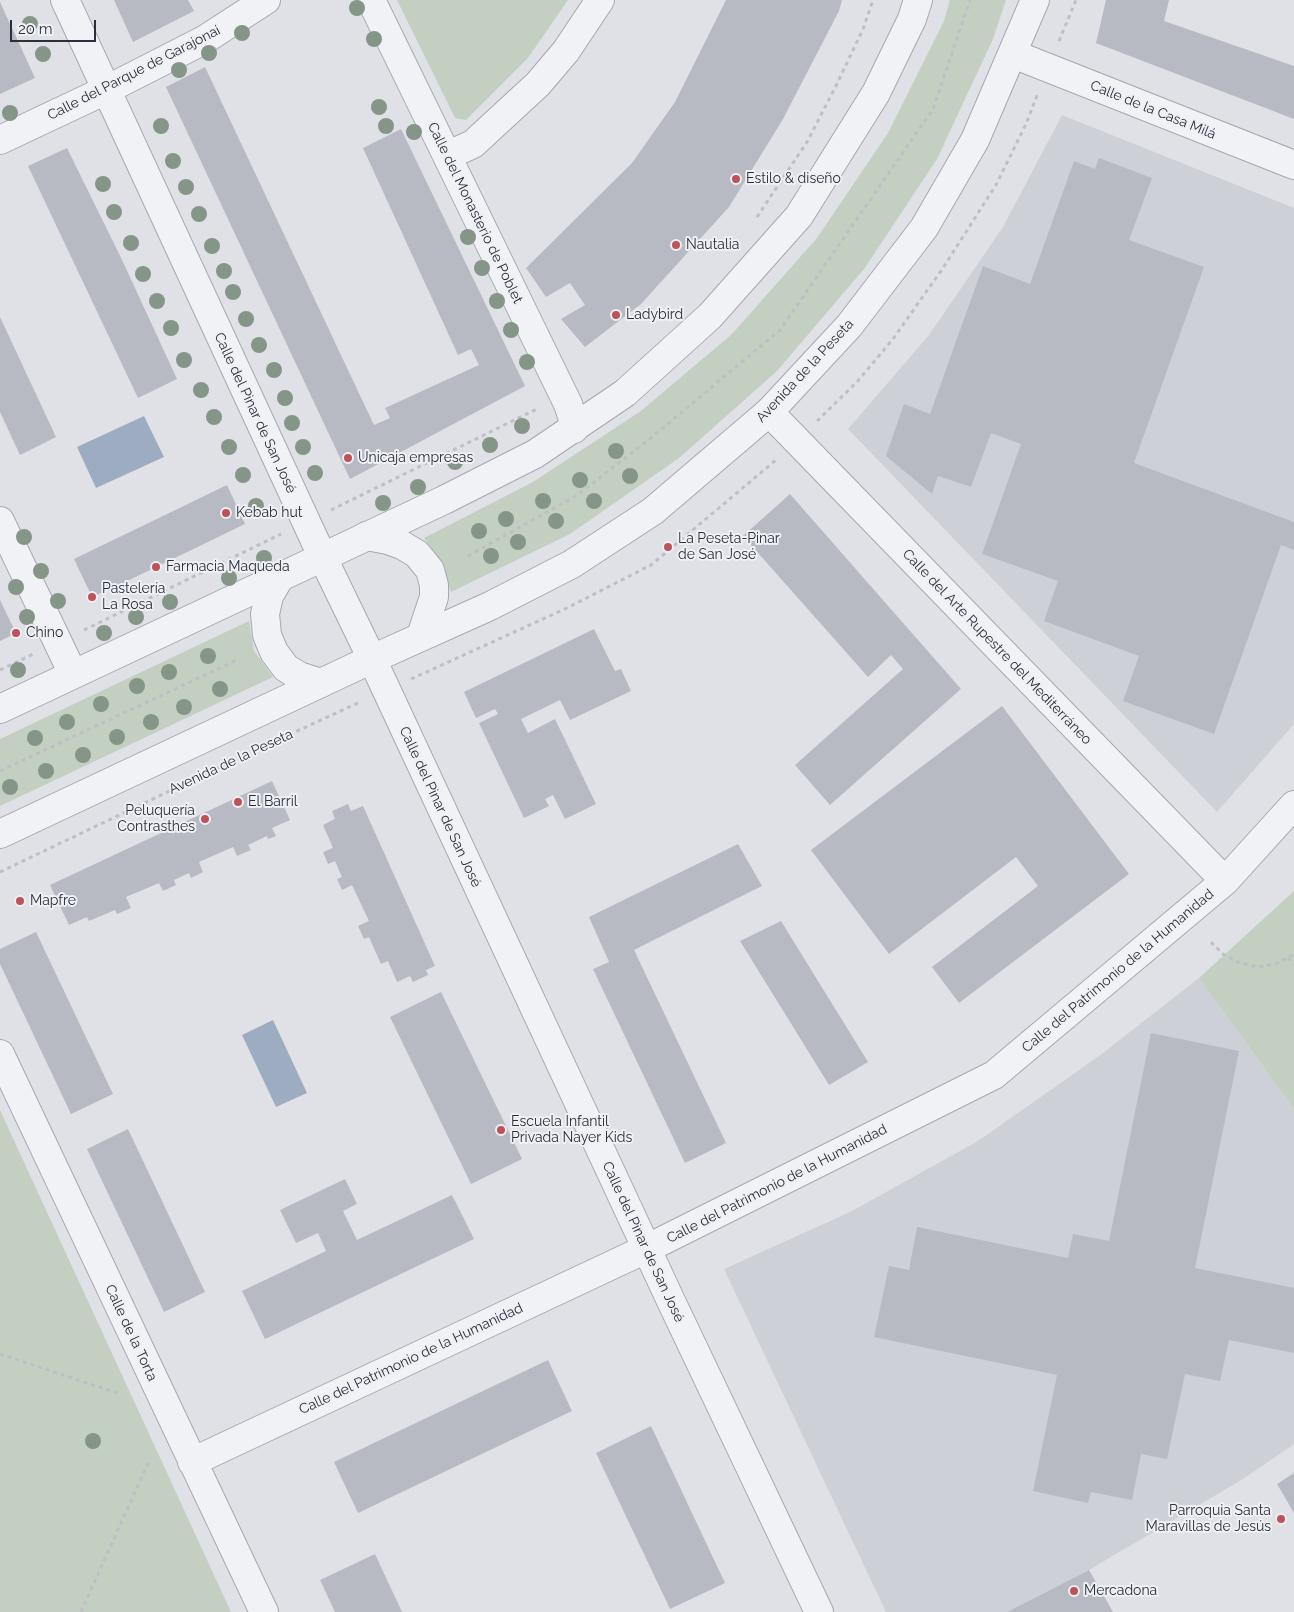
<!DOCTYPE html>
<meta charset="utf-8">
<style>
body{margin:0}
#map{position:relative;width:1294px;height:1612px;overflow:hidden;background:#dfe1e7;font-family:Raleway,sans-serif}
canvas{display:block}
.scale{position:absolute;left:10px;top:20px;width:86px;height:22px;box-sizing:border-box;border:2px solid #2a2f3c;border-top:0;padding-left:6px;font-size:15px;line-height:18px;white-space:nowrap;color:#2a2f3c;-webkit-text-stroke:4px #eef0f4;paint-order:stroke}
</style>
<div id="map">
<canvas width="1294" height="1612"></canvas>
<div class="scale">20 m</div>
</div>
<script>
const ctx = document.querySelector('canvas').getContext('2d');
ctx.lineJoin = 'round';
function paint(path, color) { ctx.fillStyle = color; ctx.fill(path, 'evenodd'); }
const toPath = rows => new Path2D(rows.map(r => 'M' + r).join(''));
function trace(path, color, width, dash) { ctx.strokeStyle = color; ctx.lineWidth = width; ctx.lineCap = dash ? 'butt' : 'round'; ctx.setLineDash(dash || []); ctx.stroke(path); }
function drawText(font, color, halo, rows, align = 'center') {
  ctx.font = font + ' Raleway,sans-serif'; ctx.lineWidth = 4; ctx.setLineDash([]); ctx.textBaseline = 'middle'; ctx.strokeStyle = halo; ctx.fillStyle = color; for (const [text, x, y, turn = 0] of rows) {
    ctx.save(); ctx.translate(x, y); ctx.rotate((+turn || 0) * Math.PI / 180); ctx.textAlign = isNaN(turn) ? turn : align; if (halo) ctx.strokeText(text, 0, 0); ctx.fillText(text, 0, 0); ctx.restore();
  }
}
paint(toPath([
 [1062,115,1294,208,1294,724,1217,812,848,429,929,335,1003,227],
 [1199,978,1294,1109,1294,1444,1243,1479,1089,1570,1007,1612,886,1612,724,1269,850,1212,978,1141,1099,1056]
]), '#ced0d8');
paint(toPath([
 [397,0,568,0,528,58,466,120,455,118],
 [950,0,1006,0,993,39,937,159,864,269,777,371,679,458,570,534,451,592,441,561,424,538,533,482,641,411,732,334,817,238,888,133,944,21],
 [249,621,254,651,273,677,0,806,0,739],
 [1294,891,1294,1109,1199,978],
 [0,1110,231,1612,0,1612]
]), '#c3cfc1');
paint(toPath([
 [144,416,164,457,96,488,77,447],
 [273,1020,307,1093,276,1107,242,1035]
]), '#9eacc2');
paint(toPath([
 [114,0,188,0,194,11,133,42],
 [726,0,842,0,839,11,783,119,729,207,641,304,585,347,561,319,585,305,570,283,546,297,526,268,632,163,675,102],
 [1106,0,1169,0,1164,21,1294,66,1294,119,1096,43],
 [0,2,35,78,0,94],
 [205,67,374,425,390,418,385,408,479,365,471,349,458,355,363,148,401,129,525,386,350,479,166,87],
 [67,148,123,262,177,379,138,398,28,166],
 [1099,158,1152,178,1129,240,1204,267,1134,463,1294,522,1294,550,1281,545,1214,734,1123,701,1139,656,1044,621,1058,581,982,554,1021,444,991,433,971,487,938,476,932,494,886,456,904,404,930,414,983,266,1030,284,1074,161,1095,169],
 [0,317,56,437,20,455,0,412],
 [227,485,245,524,117,586,92,597,74,559],
 [790,494,961,689,830,805,795,765,903,669,891,655,868,677,743,536],
 [0,600,16,633,0,641],
 [594,629,615,671,621,669,631,691,570,720,560,700,521,719,528,733,555,719,596,804,565,819,553,795,545,799,549,806,524,818,479,723,498,714,495,709,476,718,464,692],
 [1002,706,1129,874,959,1003,932,967,1038,886,1016,857,889,954,811,850],
 [272,781,290,820,272,828,276,836,268,839,267,836,248,845,251,850,237,856,233,847,199,862,203,872,191,878,189,873,174,880,176,885,163,891,159,883,126,897,131,908,117,914,115,910,89,921,87,917,69,925,50,885],
 [348,804,351,811,363,806,435,966,426,970,428,975,413,982,410,976,397,982,388,961,381,964,369,937,364,939,358,926,369,921,352,885,342,890,337,879,342,877,335,861,328,864,323,852,333,848,323,825,335,819,332,811],
 [738,844,762,886,634,950,726,1143,685,1163,593,969,609,962,589,917],
 [781,921,868,1062,829,1085,740,941],
 [36,932,113,1094,71,1114,0,964,0,949],
 [441,992,522,1159,471,1184,390,1017],
 [1151,1033,1239,1051,1195,1268,1294,1288,1294,1353,1229,1340,1220,1381,1185,1374,1167,1459,1141,1454,1132,1500,1091,1492,1088,1503,1033,1491,1057,1375,874,1337,889,1266,909,1270,917,1227,1068,1258,1073,1234,1109,1241],
 [128,1129,205,1292,164,1312,87,1149],
 [345,1179,357,1204,343,1211,357,1240,452,1195,474,1239,265,1339,242,1291,326,1251,318,1233,296,1243,280,1210],
 [548,1360,572,1411,358,1513,334,1462],
 [651,1426,725,1583,670,1609,596,1453],
 [1294,1473,1294,1513,1277,1484],
 [375,1554,402,1612,335,1612,320,1580],
 [1089,1570,1113,1612,1007,1612]
]), '#b7bac3');
const minor = toPath([
 [65,0,322,556,372,659,671,1301,819,1612],
 [371,0,568,404,572,416,574,429],
 [1013,54,1294,165],
 [0,140,106,90,204,40,266,0],
 [446,153,453,153,473,144,538,84,566,51,600,0],
 [769,412,1225,881],
 [0,521,73,674],
 [366,536,388,540,402,545,417,554,430,570,434,585,434,597,421,636],
 [280,577,269,596,265,614,267,635,274,652,286,668,299,676,321,683],
 [0,1054,264,1612],
 [192,1462,646,1249,994,1075,1225,881,1294,805]
]);
const tertiary = toPath([
 [0,709,444,500,535,454,625,393,710,316,799,216,876,93,912,19,918,0],
 [0,834,372,659,490,606,572,564,653,511,769,412,849,326,924,228,975,140,1035,0]
]);
trace(minor, '#a5a8b0', 30);
trace(tertiary, '#a5a8b0', 30);
trace(toPath([
 [1059,41,1076,0],
 [757,217,807,142,836,86,863,29,873,0],
 [817,421,857,382,893,339,943,268,996,185,1026,124,1038,93],
 [331,510,539,408],
 [468,556,576,496,651,438,780,330,933,109,970,0],
 [84,630,281,534],
 [0,670,33,654],
 [411,679,567,608,651,565,776,460],
 [0,771,237,660],
 [0,872,243,756,360,702],
 [1211,942,1223,954,1240,963,1258,967,1276,964,1294,954],
 [1288,958,1294,964],
 [0,1354,117,1393],
 [81,1612,148,1463]
]), '#bdbfc5', 3, [4, 4]);
trace(minor, '#f1f2f5', 28);
trace(tertiary, '#f1f2f5', 28);
ctx.fillStyle = '#859587';
for (const [x, y] of [
 [357,8],
 [30,24],
 [242,33],
 [374,39],
 [209,53],
 [43,54],
 [179,70],
 [379,107],
 [10,113],
 [161,126],
 [386,126],
 [414,132],
 [173,161],
 [103,184],
 [186,187],
 [114,212],
 [199,214],
 [468,237],
 [131,243],
 [212,246],
 [482,268],
 [224,271],
 [143,274],
 [233,292],
 [157,301],
 [497,301],
 [246,319],
 [171,328],
 [511,330],
 [259,345],
 [184,360],
 [527,362],
 [274,370],
 [201,390],
 [285,398],
 [214,417],
 [292,423],
 [522,426],
 [490,445],
 [229,447],
 [303,447],
 [616,451],
 [455,462],
 [315,473],
 [243,475],
 [630,476],
 [580,480],
 [418,487],
 [543,501],
 [594,501],
 [383,503],
 [256,506],
 [506,519],
 [556,521],
 [479,531],
 [24,537],
 [518,542],
 [491,556],
 [264,558],
 [41,571],
 [229,578],
 [16,587],
 [58,601],
 [170,602],
 [27,617],
 [136,617],
 [104,633],
 [208,656],
 [18,670],
 [169,672],
 [137,686],
 [220,689],
 [101,704],
 [184,707],
 [67,722],
 [151,722],
 [117,737],
 [35,738],
 [83,755],
 [46,771],
 [10,787],
 [93,1441]
]) { ctx.beginPath(); ctx.arc(x, y, 8, 0, 2 * Math.PI); ctx.fill(); }
for (const [x, y, r, color] of [
 [736,179,5,"#bd5258"],
 [676,245,5,"#bd5258"],
 [616,315,5,"#bd5258"],
 [348,458,5,"#bd5258"],
 [226,513,5,"#bd5258"],
 [668,547,5,"#bd5258"],
 [156,567,5,"#bd5258"],
 [92,597,5,"#bd5258"],
 [16,633,5,"#bd5258"],
 [238,802,5,"#bd5258"],
 [205,819,5,"#bd5258"],
 [20,901,5,"#bd5258"],
 [501,1130,5,"#bd5258"],
 [1281,1519,5,"#bd5258"],
 [1074,1591,5,"#bd5258"]
]) { const dot = new Path2D(); dot.arc(x, y, r, 0, 2 * Math.PI); ctx.fillStyle = color; ctx.fill(dot); trace(dot, '#eef0f4', 2); }
drawText('14px', '#2a2f3c', '#eef0f4', [
 ["Calle del Parque de Garajonai",134,73,-27],
 ["Calle de la Casa Milá",1153,110,22],
 ["Calle del Monasterio de Poblet",475,213,64],
 ["Avenida de la Peseta",805,371,-47],
 ["Calle del Pinar de San José",255,413,65],
 ["Calle del Arte Rupestre del Mediterráneo",997,647,46],
 ["Avenida de la Peseta",231,762,-25],
 ["Calle del Pinar de San José",440,807,65],
 ["Calle del Patrimonio de la Humanidad",1118,971,-40],
 ["Calle del Patrimonio de la Humanidad",777,1184,-27],
 ["Calle del Pinar de San José",643,1242,65],
 ["Calle de la Torta",131,1333,65],
 ["Calle del Patrimonio de la Humanidad",411,1359,-25]
]);
drawText('14px', '#2a2f3c', '#eef0f4', [
 ["Estilo & diseño",746,179],
 ["Nautalia",686,245],
 ["Ladybird",626,315],
 ["Unicaja empresas",358,458],
 ["Kebab hut",236,513],
 ["La Peseta-Pinar",678,539],
 ["de San José",678,555],
 ["Farmacia Maqueda",166,567],
 ["Pastelería",102,589],
 ["La Rosa",102,605],
 ["Chino",26,633],
 ["El Barril",248,802],
 ["Peluquería",195,811,"right"],
 ["Contrasthes",195,827,"right"],
 ["Mapfre",30,901],
 ["Escuela Infantil",511,1122],
 ["Privada Nayer Kids",511,1138],
 ["Parroquia Santa",1271,1511,"right"],
 ["Maravillas de Jesús",1271,1527,"right"],
 ["Mercadona",1084,1591]
], 'left');
</script>
